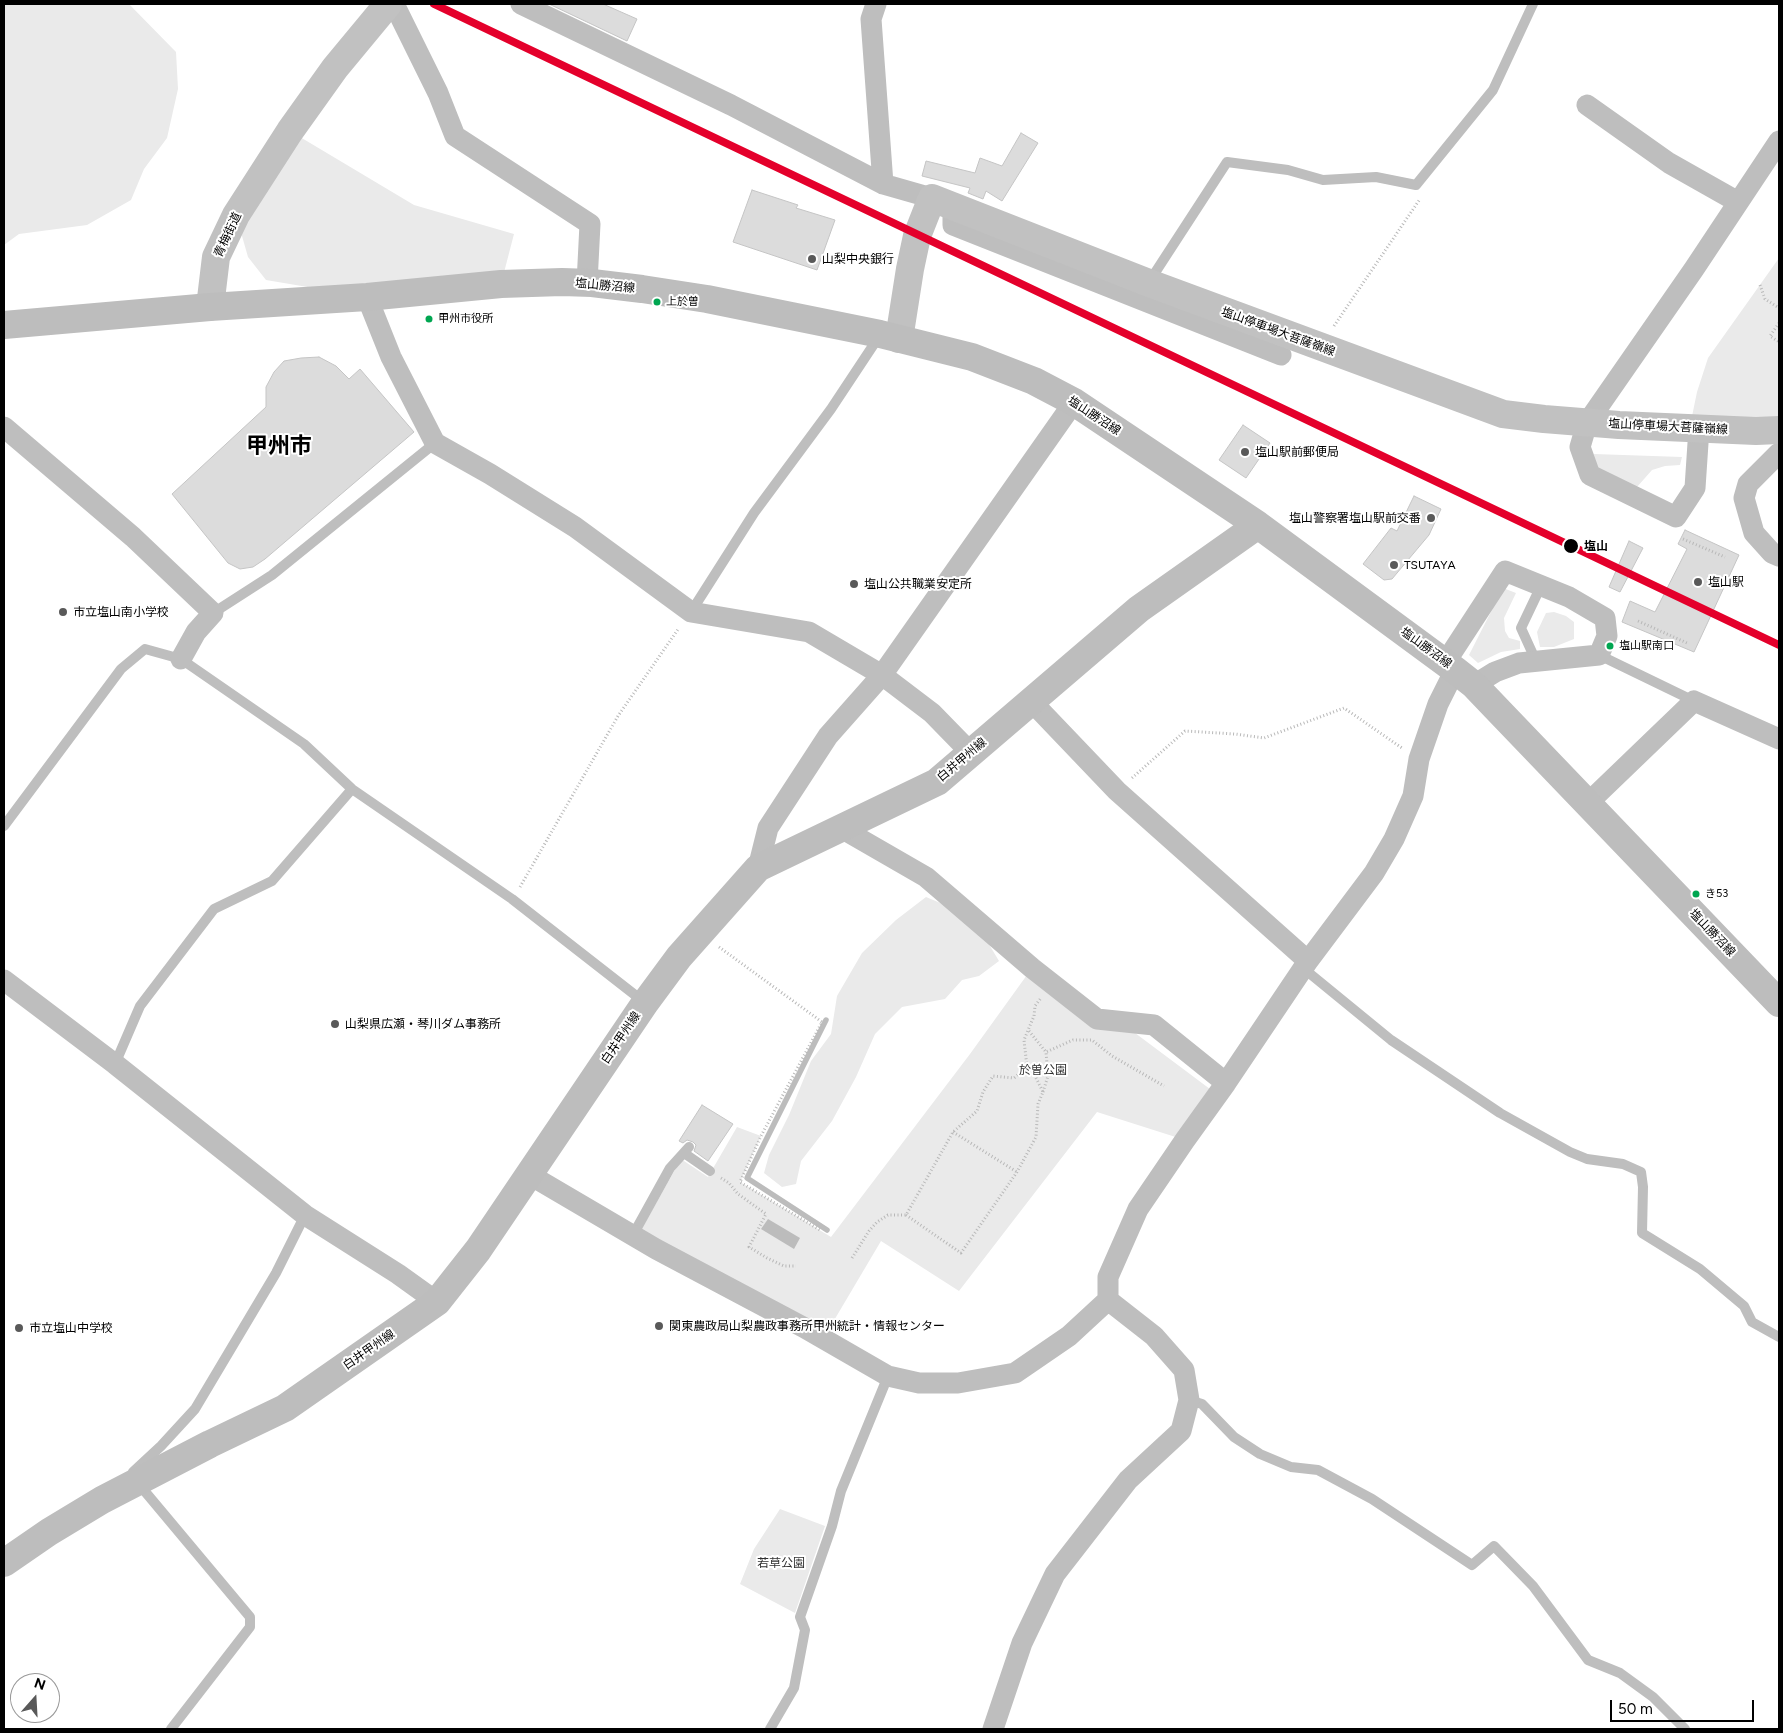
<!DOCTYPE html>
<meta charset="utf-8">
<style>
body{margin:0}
#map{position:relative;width:1783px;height:1733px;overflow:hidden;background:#fff;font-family:Figtree,sans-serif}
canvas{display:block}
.frame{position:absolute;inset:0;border:5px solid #000;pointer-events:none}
.north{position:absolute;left:10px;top:1673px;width:50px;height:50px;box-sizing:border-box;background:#fff;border:1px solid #999;border-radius:50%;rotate:19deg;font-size:14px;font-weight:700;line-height:20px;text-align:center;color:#000}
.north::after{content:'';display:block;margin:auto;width:18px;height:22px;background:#595959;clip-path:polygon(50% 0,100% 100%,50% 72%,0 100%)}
.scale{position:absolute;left:1610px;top:1700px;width:144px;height:22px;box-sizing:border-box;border:2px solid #000;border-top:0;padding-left:6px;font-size:15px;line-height:18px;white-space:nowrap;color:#000;-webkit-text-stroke:4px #fff;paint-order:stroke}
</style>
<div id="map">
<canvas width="1783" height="1733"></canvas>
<div class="frame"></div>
<div class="north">N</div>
<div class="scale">50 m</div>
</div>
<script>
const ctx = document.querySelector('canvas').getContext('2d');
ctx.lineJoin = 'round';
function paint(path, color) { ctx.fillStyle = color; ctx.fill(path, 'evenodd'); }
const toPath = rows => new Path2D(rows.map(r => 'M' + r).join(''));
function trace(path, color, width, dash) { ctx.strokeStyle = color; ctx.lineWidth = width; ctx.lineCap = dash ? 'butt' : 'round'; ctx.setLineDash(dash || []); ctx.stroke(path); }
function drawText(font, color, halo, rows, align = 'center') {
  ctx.font = font + ' Figtree,"Noto Sans JP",sans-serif'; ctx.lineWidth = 4; ctx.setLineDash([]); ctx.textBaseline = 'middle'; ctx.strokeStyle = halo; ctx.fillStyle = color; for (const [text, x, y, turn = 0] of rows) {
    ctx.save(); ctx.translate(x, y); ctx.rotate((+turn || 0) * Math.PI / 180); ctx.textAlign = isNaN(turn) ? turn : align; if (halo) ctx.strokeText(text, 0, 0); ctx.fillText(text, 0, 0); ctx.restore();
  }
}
paint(toPath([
 [4,4,129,4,176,52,178,89,167,138,144,169,131,200,87,225,19,234,4,245],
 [290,131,414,205,514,234,501,284,367,297,266,280,248,257,236,215],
 [1779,258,1779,429,1690,426,1697,392,1708,358],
 [1594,454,1682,457,1680,465,1665,466,1652,470,1637,487,1595,467],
 [1503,588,1516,593,1504,618,1505,631,1509,638,1520,641,1520,649,1501,652,1478,663,1469,655],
 [1554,612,1566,616,1574,622,1574,639,1554,647,1540,647,1537,632,1546,613],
 [926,897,950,907,984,936,999,961,979,976,962,980,945,999,902,1007,875,1034,856,1077,832,1121,801,1161,796,1184,782,1187,764,1173,769,1155,789,1115,811,1061,831,1034,837,996,862,953,896,920],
 [1032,968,1119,1021,1218,1095,1185,1140,1097,1112,959,1291,881,1241,823,1339,637,1237,681,1159,708,1177,737,1127,761,1136,740,1182,831,1237,970,1054],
 [780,1509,825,1526,795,1613,740,1584,754,1549]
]), '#eaeaea');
paint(toPath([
 [768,1219,800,1238,794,1249,761,1229]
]), '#bcbcbc');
trace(toPath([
 [826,1020,747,1178,827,1230]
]), '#bcbcbc', 5.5);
const building = toPath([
 [549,4,603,4,637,19,627,41,549,4],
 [1021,133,1038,143,1002,201,986,191,983,199,968,193,970,188,922,176,926,161,975,173,980,158,1002,166,1021,133],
 [752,190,798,205,796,208,835,220,817,270,733,242,752,190],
 [319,357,336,366,349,379,360,369,414,432,265,559,253,567,240,569,228,563,172,494,266,407,266,387,274,372,284,361,301,358,319,357],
 [1243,425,1270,443,1246,478,1219,460,1243,425],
 [1414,496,1441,509,1429,535,1392,579,1384,580,1363,564,1391,528,1397,531,1414,496],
 [1685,530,1739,555,1694,652,1622,622,1630,601,1655,612,1687,549,1678,544,1685,530],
 [1629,541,1643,548,1620,592,1609,587,1629,541],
 [702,1105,733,1124,708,1161,694,1151,696,1145,693,1142,687,1140,683,1143,679,1141,702,1105]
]);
paint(building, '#dcdcdc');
trace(building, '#c5c5c5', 1);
trace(toPath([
 [1760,285,1765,299,1779,308],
 [1779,323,1770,336,1779,342],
 [1334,326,1420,199],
 [1683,539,1725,557],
 [1638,621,1687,643],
 [1132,778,1185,731,1235,734,1264,738,1344,708,1402,748],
 [520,887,618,716,679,628],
 [719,947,822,1022,761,1136,740,1182,820,1230],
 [1029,1031,1046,1052,1073,1040,1092,1040,1112,1056,1164,1086],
 [1043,1092,1048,1076,1046,1052],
 [953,1132,1017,1172],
 [721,1178,729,1183,738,1194,766,1214,749,1247,767,1258,784,1266,796,1266],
 [906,1215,961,1253,1017,1172,1036,1137,1038,1104,1043,1092,1032,1070,1027,1067],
 [852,1258,869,1231,877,1222,888,1215,906,1215,953,1132,977,1111,983,1092,993,1076,1014,1078,1027,1067,1024,1040,1034,1016,1035,1006,1041,998]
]), '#b8b8b8', 3, [1, 2.5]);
trace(toPath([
 [1149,282,1227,162,1288,170,1323,180,1376,177,1416,185,1493,90,1533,4],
 [691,612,754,513,831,409,880,335],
 [213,613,272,575,435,443],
 [1599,655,1694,701],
 [1536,661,1521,628,1541,586],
 [4,826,121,669,145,649,181,659,304,744,352,789,512,899,644,1002],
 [1303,968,1391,1040,1500,1113,1570,1152,1587,1159,1623,1164,1641,1172,1643,1187,1642,1233,1700,1269,1744,1306,1752,1322,1779,1337],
 [115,1064,140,1006,214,909,272,881,352,789],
 [684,1153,710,1171],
 [633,1235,670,1168,689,1147],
 [1189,1400,1202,1404,1234,1437,1260,1454,1291,1467,1318,1470,1372,1499,1472,1565,1494,1546,1533,1586,1588,1660,1620,1673,1653,1697,1685,1729],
 [133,1472,161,1446,195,1409,276,1273,305,1215],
 [137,1482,250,1617,250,1627,171,1729],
 [770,1729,794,1688,805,1630,800,1617,832,1526,841,1491,888,1376]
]), '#bebebe', 10);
trace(toPath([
 [394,4,438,93,455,136,590,224,587,283],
 [521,4,731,105,883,184,932,198],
 [876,4,871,19,883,184],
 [1587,105,1669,163,1738,202],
 [953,205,953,225,1281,355],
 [367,297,391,357,435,443,490,474,575,527,691,612,809,632,882,675,932,713,971,753],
 [4,427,133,537,213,613,196,632,181,659],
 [1699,428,1695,488,1676,517,1590,475,1580,447,1587,423,1694,269,1779,141],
 [1779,453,1748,484,1744,498,1754,533,1772,553,1779,556],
 [1445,663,1505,571,1569,597,1605,618,1607,636,1599,655,1519,663,1495,672,1474,685],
 [1032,702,1117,791,1308,961],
 [1588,803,1694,701,1779,739],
 [841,828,926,877,1032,968,1097,1019,1154,1025,1226,1083],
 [758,868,768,828,828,736,882,675,1074,402],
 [4,980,115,1064,305,1215,398,1274,437,1302],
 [530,1175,656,1249,803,1327,888,1376,919,1383,958,1383,1015,1373,1069,1336,1108,1300,1108,1277,1138,1209,1185,1140,1226,1083,1308,961,1374,873,1394,839,1413,796,1419,759,1438,704,1455,670],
 [993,1729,1022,1643,1055,1574,1128,1480,1181,1431,1189,1400,1184,1370,1154,1336,1108,1300]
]), '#bebebe', 21);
trace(toPath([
 [210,307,216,257,236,215,290,131,335,68,388,4],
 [899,339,910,269,917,236,932,198,1149,283,1503,414,1544,419,1619,425,1756,431,1779,430]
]), '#c1c1c1', 28);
trace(toPath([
 [4,325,210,307,367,297,501,284,562,282,592,283,642,289,707,299,880,334,972,357,1034,381,1074,402,1258,525,1455,670,1474,685,1495,707,1779,1003],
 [4,1563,49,1532,102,1500,210,1444,285,1408,437,1302,478,1250,645,1003,679,957,758,868,937,782,1139,609,1258,525]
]), '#bdbdbd', 28);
trace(toPath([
 [434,4,1779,645]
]), '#e4002b', 8);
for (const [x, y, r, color] of [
 [812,259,5,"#595959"],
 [657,302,4.5,"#00a651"],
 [429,319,4.5,"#00a651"],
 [1245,452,5,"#595959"],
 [1431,518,5,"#595959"],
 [1571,546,8,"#000"],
 [1394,565,5,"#595959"],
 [1698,582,5,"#595959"],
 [854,584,5,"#595959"],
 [63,612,5,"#595959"],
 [1610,646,4.5,"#00a651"],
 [1696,894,4.5,"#00a651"],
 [335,1024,5,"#595959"],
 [659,1326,5,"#595959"],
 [19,1328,5,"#595959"]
]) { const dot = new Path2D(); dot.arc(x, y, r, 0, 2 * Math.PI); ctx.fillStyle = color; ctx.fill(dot); trace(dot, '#fff', 2); }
drawText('11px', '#000', '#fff', [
 ["上於曽",666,302],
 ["甲州市役所",438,319],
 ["塩山駅南口",1619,646],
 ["き53",1705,894]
], 'left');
drawText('12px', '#000', '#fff', [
 ["青梅街道",228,235,-65],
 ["塩山勝沼線",605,286,5],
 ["塩山停車場大菩薩嶺線",1278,332,20],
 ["塩山勝沼線",1094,416,33],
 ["塩山停車場大菩薩嶺線",1668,427,3],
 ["塩山勝沼線",1426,648,36],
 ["白井甲州線",962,760,-40],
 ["塩山勝沼線",1712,933,46],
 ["白井甲州線",621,1038,-56],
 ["白井甲州線",369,1350,-35]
]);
drawText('12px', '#000', '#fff', [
 ["山梨中央銀行",822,259],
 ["塩山駅前郵便局",1255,452],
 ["塩山警察署塩山駅前交番",1421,518,"right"],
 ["TSUTAYA",1404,565],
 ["塩山駅",1708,582],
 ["塩山公共職業安定所",864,584],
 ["市立塩山南小学校",73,612],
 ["山梨県広瀬・琴川ダム事務所",345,1024],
 ["関東農政局山梨農政事務所甲州統計・情報センター",669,1326],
 ["市立塩山中学校",29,1328]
], 'left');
drawText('bold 12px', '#000', '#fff', [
 ["塩山",1584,546]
], 'left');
drawText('12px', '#2f2f2f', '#fff', [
 ["於曽公園",1043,1070],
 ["若草公園",781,1563]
]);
drawText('bold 22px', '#000', '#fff', [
 ["甲州市",279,447]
]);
</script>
